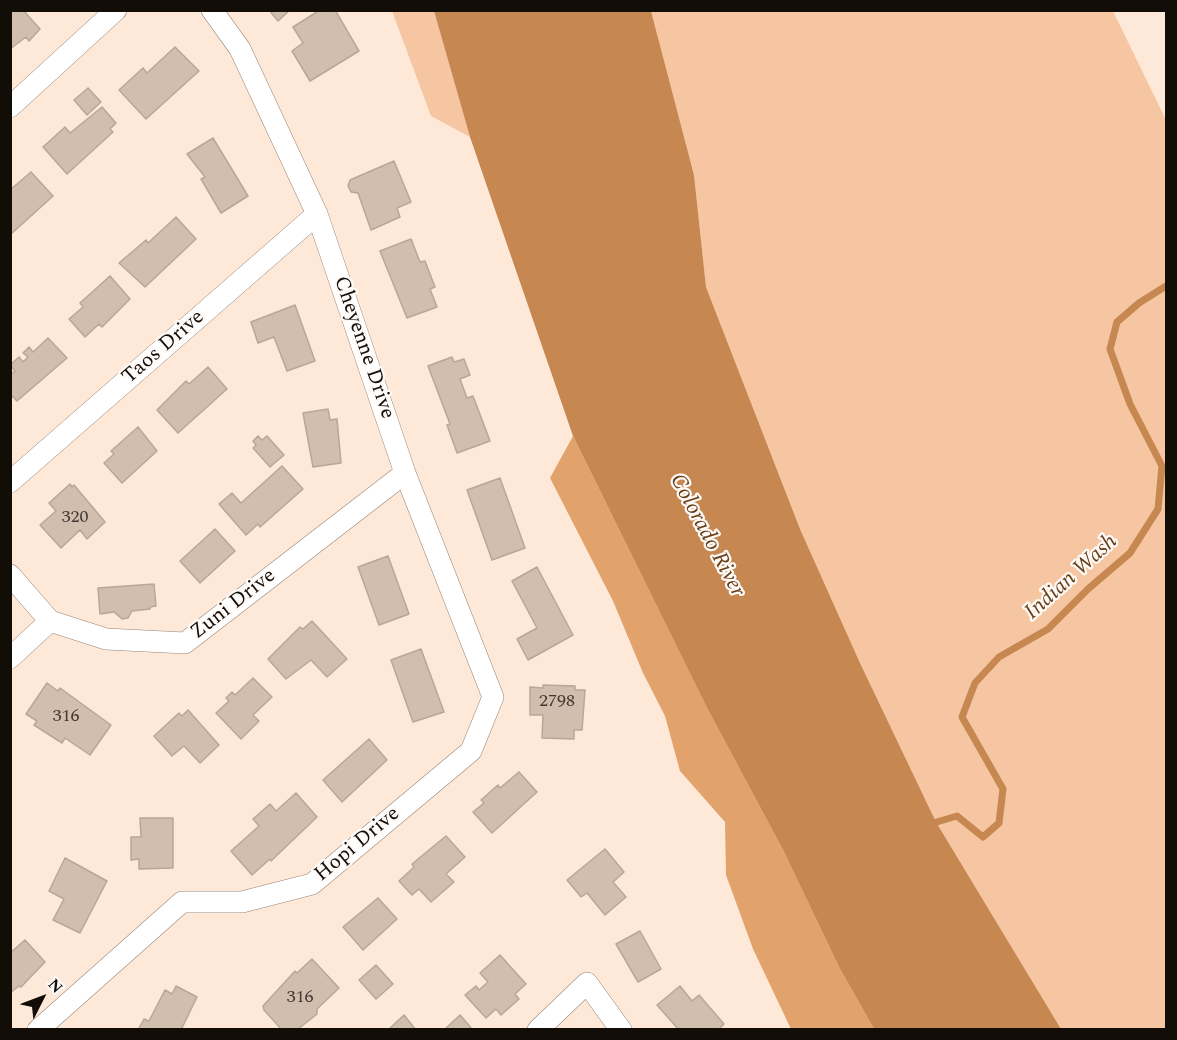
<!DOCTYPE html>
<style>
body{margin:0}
#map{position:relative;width:1177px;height:1040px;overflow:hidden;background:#fee9d9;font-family:Spectral,serif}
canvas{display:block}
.frame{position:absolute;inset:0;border:12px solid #130d08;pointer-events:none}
.north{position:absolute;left:12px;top:968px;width:60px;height:60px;-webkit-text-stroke:4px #fefaf7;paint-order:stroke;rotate:48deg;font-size:16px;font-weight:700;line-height:24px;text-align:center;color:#130d08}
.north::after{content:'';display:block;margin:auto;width:21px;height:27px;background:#130d08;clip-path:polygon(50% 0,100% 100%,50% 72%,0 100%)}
</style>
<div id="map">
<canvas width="1177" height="1040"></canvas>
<div class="frame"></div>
<div class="north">N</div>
</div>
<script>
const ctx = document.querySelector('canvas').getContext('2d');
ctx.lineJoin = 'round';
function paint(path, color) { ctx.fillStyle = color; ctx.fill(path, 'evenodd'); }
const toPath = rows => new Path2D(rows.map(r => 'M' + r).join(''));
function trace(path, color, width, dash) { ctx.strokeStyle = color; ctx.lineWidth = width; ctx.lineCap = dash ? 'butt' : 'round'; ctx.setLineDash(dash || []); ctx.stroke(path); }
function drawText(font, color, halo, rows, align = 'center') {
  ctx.font = font + ' Spectral,serif'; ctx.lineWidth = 4.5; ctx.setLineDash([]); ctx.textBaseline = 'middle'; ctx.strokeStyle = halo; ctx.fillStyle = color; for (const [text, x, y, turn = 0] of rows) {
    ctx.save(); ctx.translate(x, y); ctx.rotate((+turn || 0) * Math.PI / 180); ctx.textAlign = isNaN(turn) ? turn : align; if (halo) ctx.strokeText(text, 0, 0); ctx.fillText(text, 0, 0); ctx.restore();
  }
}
paint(toPath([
 [392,11,434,11,470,137,431,116],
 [651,11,1113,11,1166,120,1166,1029,1061,1029,936,822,860,663,800,529,706,287,694,175]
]), '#f5c6a1');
paint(toPath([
 [573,436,706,706,783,850,839,967,874,1029,791,1029,753,949,726,875,725,822,680,771,665,716,643,673,613,601,550,478]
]), '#e2a26b');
paint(toPath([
 [434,11,651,11,694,175,706,287,800,529,860,663,936,822,1061,1029,874,1029,839,967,783,850,706,706,573,436,470,137]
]), '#c68751');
trace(toPath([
 [930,824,957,816,983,837,999,823,1003,789,962,717,975,683,999,657,1048,629,1088,589,1130,553,1158,509,1162,466,1130,404,1110,349,1117,322,1139,303,1166,286]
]), '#c68751', 7);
const building = toPath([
 [10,10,23,10,40,29,29,41,26,37,10,49,10,10],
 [269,10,290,10,278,21,269,10],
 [320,10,335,10,359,51,310,81,292,51,303,43,293,27,320,10],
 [175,47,199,71,146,119,119,90,143,68,147,73,175,47],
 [88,88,101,102,87,115,74,100,88,88],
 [102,107,116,123,110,129,113,132,67,174,43,147,65,127,70,133,102,107],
 [213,138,248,196,221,213,201,179,205,177,187,154,213,138],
 [394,161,411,202,397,208,400,217,371,230,358,193,351,192,348,186,350,180,394,161],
 [31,172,53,196,10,235,10,190,31,172],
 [176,217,196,239,145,287,119,263,146,240,148,243,176,217],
 [411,239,420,262,425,261,435,287,430,289,437,307,407,318,380,251,411,239],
 [110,276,130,299,102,327,99,324,85,337,69,319,83,307,80,303,110,276],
 [295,305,315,361,287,371,274,337,258,343,251,322,295,305],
 [48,338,67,358,17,401,10,394,10,375,15,371,10,365,19,357,23,362,28,357,23,353,29,347,33,352,48,338],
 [452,357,454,362,464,359,470,375,460,379,467,398,473,396,490,441,457,453,447,425,450,424,428,366,452,357],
 [208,367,227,389,178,433,157,410,186,381,189,384,208,367],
 [328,409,330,420,337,419,341,463,313,467,303,413,328,409],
 [138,427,157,451,122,483,104,463,114,454,111,451,138,427],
 [258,436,262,440,267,436,284,455,270,467,253,448,256,445,253,441,258,436],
 [282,466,303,489,260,527,258,524,246,535,219,504,232,493,241,503,282,466],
 [500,478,525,548,492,560,467,490,500,478],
 [70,484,72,487,74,485,105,522,87,539,80,530,61,548,40,525,56,511,49,503,70,484],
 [215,529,235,551,200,583,180,561,215,529],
 [388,556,409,614,379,625,358,567,388,556],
 [537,567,573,635,528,660,517,639,537,628,512,581,537,567],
 [154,584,156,606,150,607,150,609,132,611,128,618,122,619,114,612,100,614,98,588,154,584],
 [312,621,347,659,327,677,311,660,286,679,268,659,300,627,303,629,312,621],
 [421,649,444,712,413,722,391,660,421,649],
 [253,678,272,697,253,715,259,721,241,739,216,713,229,701,226,698,232,692,235,695,253,678],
 [47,683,58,691,60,688,111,725,90,755,65,738,62,743,34,725,37,721,26,714,47,683],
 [543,685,575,686,575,690,585,690,582,730,574,730,574,739,542,738,543,715,530,715,530,687,543,688,543,685],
 [188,710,219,745,200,763,184,746,172,756,154,736,179,713,182,716,188,710],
 [369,739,387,760,342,802,323,780,369,739],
 [519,772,537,792,492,833,473,812,484,803,481,800,498,785,500,788,519,772],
 [296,793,317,817,271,861,270,859,252,875,231,851,259,826,253,819,270,804,276,811,296,793],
 [140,818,173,818,173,868,139,869,139,859,131,860,131,837,141,837,140,818],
 [446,836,465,857,446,874,454,882,431,902,419,889,412,895,399,881,414,867,412,864,446,836],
 [605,849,624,872,613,882,626,897,605,915,587,893,581,897,567,880,605,849],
 [65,858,107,881,80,933,53,920,64,899,49,891,65,858],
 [378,898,397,919,363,950,343,927,378,898],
 [640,931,661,969,638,982,616,944,640,931],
 [25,940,45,962,21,987,19,986,10,993,10,953,25,940],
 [500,955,526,984,515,994,519,999,501,1015,496,1009,486,1018,465,995,476,986,479,990,488,982,480,973,500,955],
 [312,959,339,988,317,1009,317,1014,297,1030,282,1030,264,1010,263,1006,295,971,297,973,312,959],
 [376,965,393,984,376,999,359,980,376,965],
 [176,986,197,997,181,1030,138,1030,144,1019,149,1021,165,990,172,994,176,986],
 [680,986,692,1001,699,995,724,1024,718,1030,679,1030,657,1005,680,986],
 [404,1015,416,1030,388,1030,404,1015],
 [460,1015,473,1030,444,1030,460,1015]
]);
paint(building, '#d2beaf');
trace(building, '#b9a697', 1.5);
const minor = toPath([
 [10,107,116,10],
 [10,482,317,214],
 [10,575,50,621],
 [10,658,50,621,106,639,185,643,405,473],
 [38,1030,182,902,242,902,312,884,471,751,493,697,405,473,317,214,240,49,212,10],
 [538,1030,587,983,621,1030]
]);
trace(minor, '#978476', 22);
trace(minor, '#fff', 21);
drawText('18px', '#433932', null, [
 ["320",75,518],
 ["2798",557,702],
 ["316",66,717],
 ["316",300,998]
]);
drawText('21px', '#130d08', '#fefaf7', [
 ["Taos Drive",164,348,-41],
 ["Cheyenne Drive",363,348,71],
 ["Zuni Drive",234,605,-38],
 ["Hopi Drive",358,845,-40]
]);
drawText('italic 22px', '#693e16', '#fefaf7', [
 ["Colorado River",706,536,62],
 ["Indian Wash",1072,578,-42]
]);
</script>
